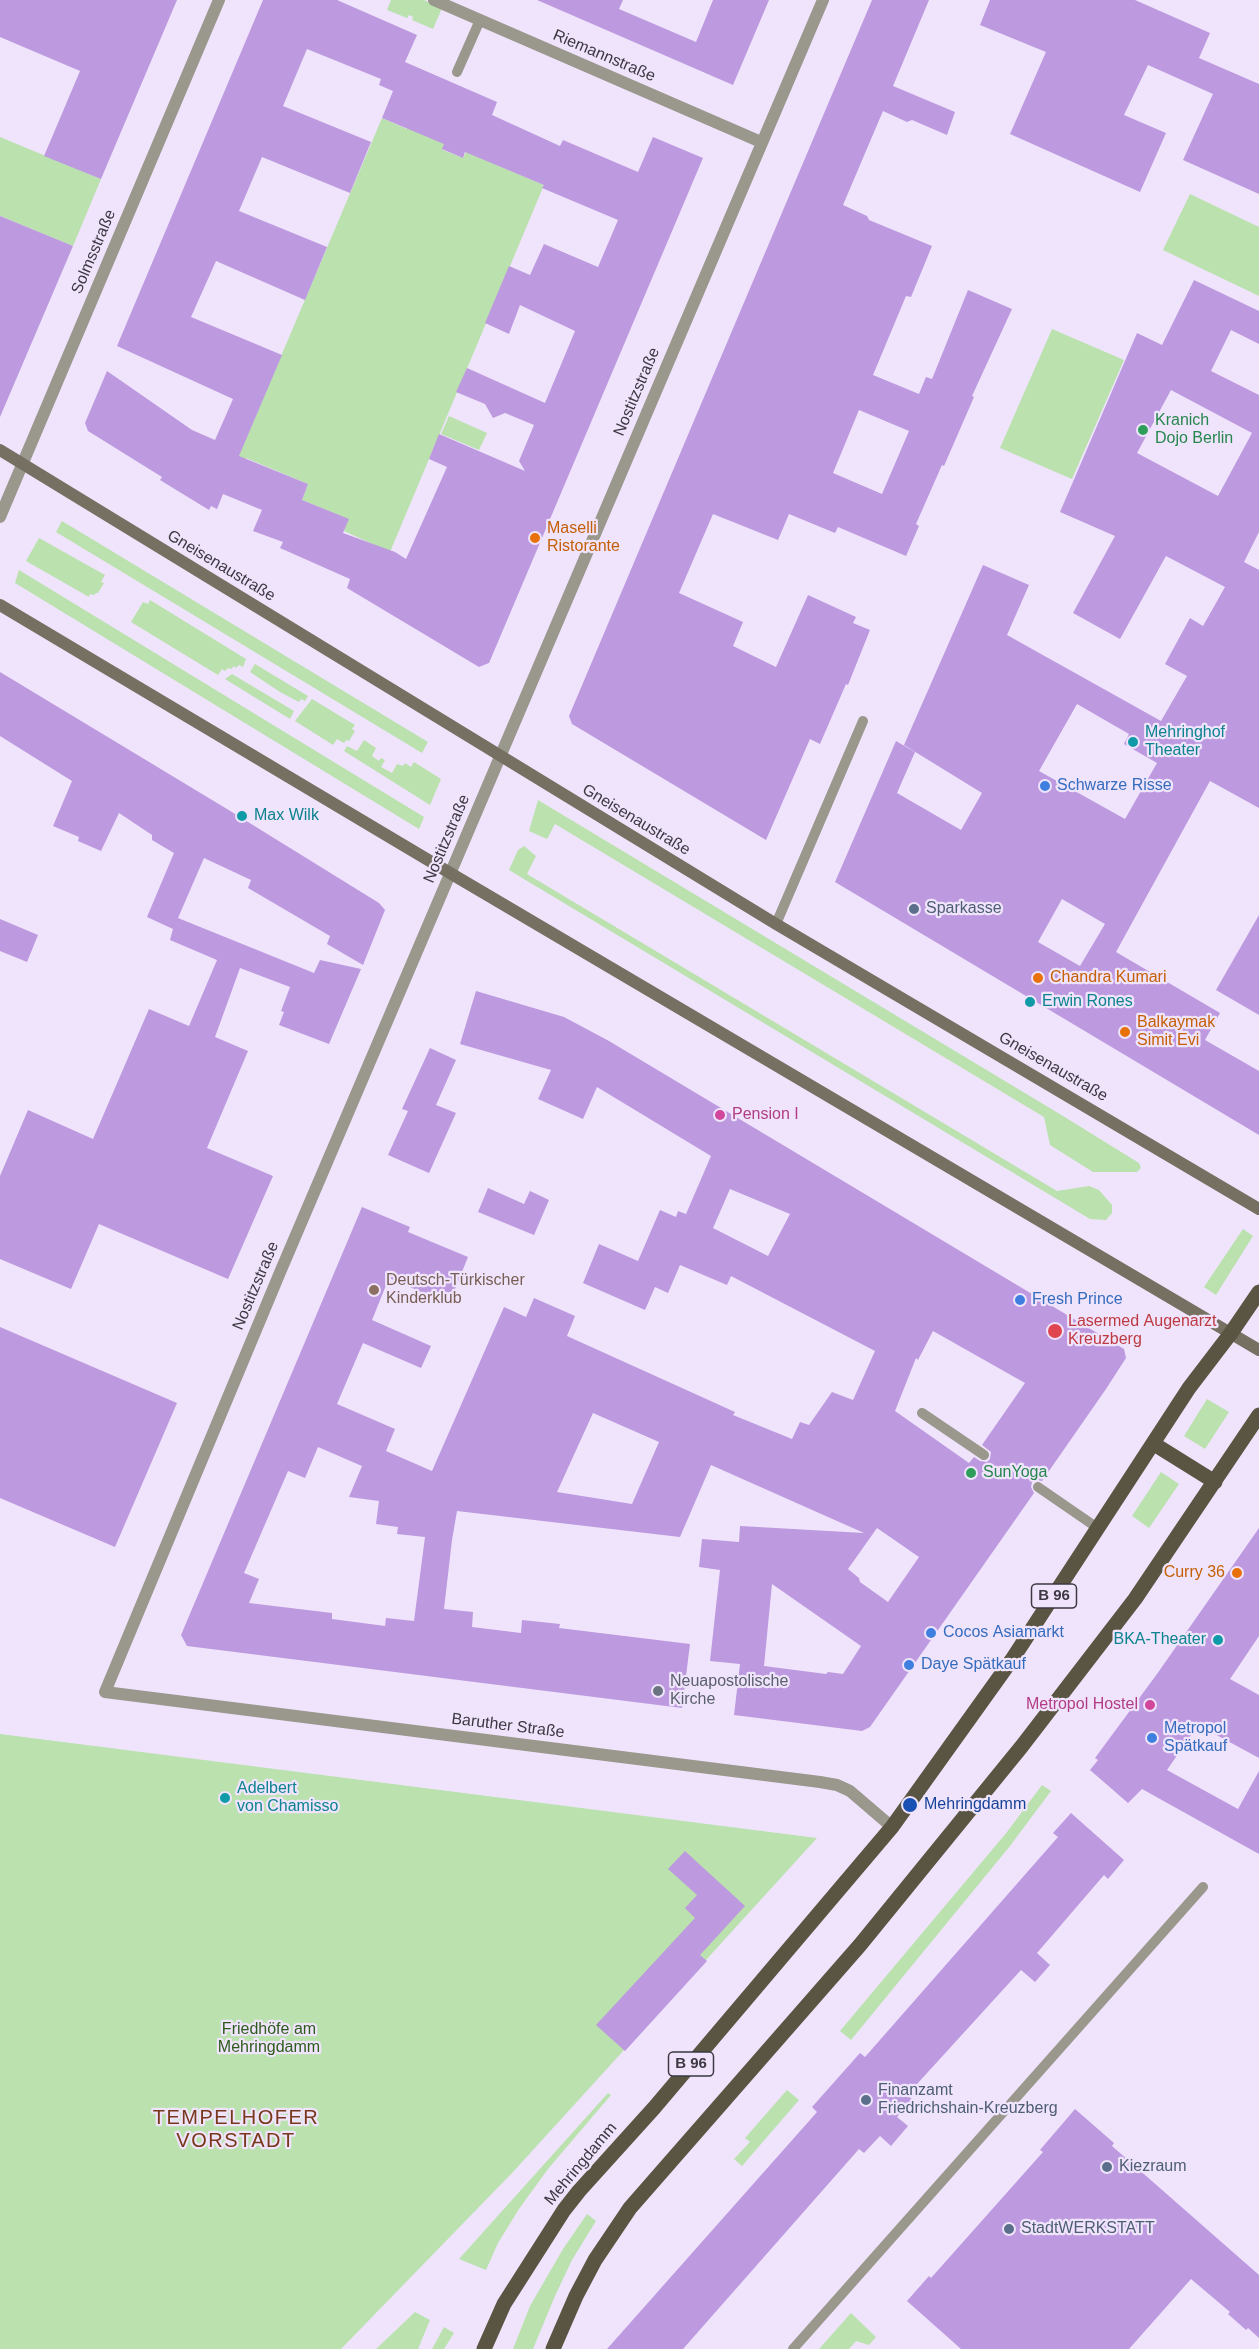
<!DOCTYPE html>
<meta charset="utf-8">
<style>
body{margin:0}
canvas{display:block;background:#efe4fc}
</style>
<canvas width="1259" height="2349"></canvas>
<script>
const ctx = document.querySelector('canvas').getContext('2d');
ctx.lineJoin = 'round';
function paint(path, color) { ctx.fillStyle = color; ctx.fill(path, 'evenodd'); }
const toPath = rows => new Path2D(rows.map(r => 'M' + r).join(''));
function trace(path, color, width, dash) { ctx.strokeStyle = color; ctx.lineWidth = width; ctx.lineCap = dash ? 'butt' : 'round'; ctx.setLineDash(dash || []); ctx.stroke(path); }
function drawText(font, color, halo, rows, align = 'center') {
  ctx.font = font + ' Arial,sans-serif'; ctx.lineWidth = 4.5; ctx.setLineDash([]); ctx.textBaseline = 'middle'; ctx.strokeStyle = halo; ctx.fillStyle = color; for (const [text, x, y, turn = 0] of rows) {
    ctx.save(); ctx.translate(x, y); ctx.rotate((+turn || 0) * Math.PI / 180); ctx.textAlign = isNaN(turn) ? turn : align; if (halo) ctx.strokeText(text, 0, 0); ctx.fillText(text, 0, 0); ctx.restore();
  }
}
paint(toPath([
 [391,0,424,0,442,8,433,29,412,20,413,17,409,15,407,18,387,10],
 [414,114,451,129,443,150,463,158,466,152,544,185,390,552,344,531,348,519,302,500,308,484,246,458,245,463,237,460,382,118,407,129],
 [0,137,101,179,73,246,0,216],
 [1190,194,1259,227,1259,296,1163,250],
 [1052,329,1124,360,1072,479,1000,448],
 [449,416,487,433,479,450,441,434],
 [62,521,428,742,422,753,56,532],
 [39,538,105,575,101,582,104,583,98,593,96,593,94,595,90,594,89,597,26,561],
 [19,570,424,817,419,829,15,583],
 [150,600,246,659,243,667,239,665,236,668,234,666,231,669,228,668,225,671,222,669,218,675,131,622,143,602,148,604],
 [255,664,308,696,305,701,301,699,299,702,280,692,250,672],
 [232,674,294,711,290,719,225,679],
 [312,699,355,725,352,729,355,731,349,741,346,740,344,743,337,739,333,745,295,721],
 [364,740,376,748,372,756,379,761,381,758,385,760,381,767,392,773,397,764,403,766,405,763,411,767,414,762,441,779,430,805,344,751,347,746,357,751],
 [538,800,1063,1116,1139,1163,1141,1168,1137,1172,1093,1172,1050,1145,1044,1117,555,824,547,839,529,831],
 [524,846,536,856,527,874,1057,1191,1089,1186,1099,1190,1112,1205,1112,1213,1106,1220,1090,1219,509,870,518,850],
 [1243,1229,1253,1236,1216,1295,1204,1287],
 [1207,1399,1229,1412,1205,1449,1184,1436],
 [1161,1472,1179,1484,1149,1528,1132,1516],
 [0,1734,817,1838,513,2172,341,2349,0,2349],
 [1042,1785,1051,1791,1010,1846,851,2040,840,2031,1007,1832],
 [787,2090,799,2100,742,2166,734,2159,750,2142,745,2138],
 [608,2093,611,2095,548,2169,519,2209,498,2243,486,2270,459,2259],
 [587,2214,596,2221,572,2260,555,2296,533,2349,513,2349,530,2306,563,2249],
 [415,2312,430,2320,418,2349,376,2349],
 [851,2313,876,2337,869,2345,856,2341,849,2349,819,2349],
 [444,2327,454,2333,444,2349,432,2349]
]), '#bae1ae');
paint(toPath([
 [0,0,177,0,101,179,44,156,80,71,0,37],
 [263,0,337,0,417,35,405,62,497,102,492,115,560,146,563,140,638,172,653,137,703,158,489,663,479,667,347,588,350,579,280,548,283,542,253,531,262,510,223,494,217,509,211,506,209,510,160,480,162,477,88,431,85,423,107,371,192,430,215,440,233,399,117,346],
 [307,49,381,79,379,85,393,91,382,118,444,144,442,149,463,158,465,152,544,185,542,188,618,220,598,267,544,244,530,275,509,266,485,323,509,334,520,305,575,331,545,403,467,368,456,392,485,404,493,418,505,413,534,425,519,461,525,471,439,434,429,459,447,467,406,559,395,552,343,533,349,519,302,500,308,484,239,456,282,355,191,317,216,261,305,300,327,247,239,211,262,157,350,193,371,142,283,106],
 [537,0,623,0,619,9,696,42,713,0,769,0,733,85],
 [872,0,929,0,893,86,955,112,947,135,912,120,907,122,883,111,843,205,867,216,869,220,932,246,911,297,906,296,873,375,919,394,926,377,932,379,968,290,1012,309,972,396,974,397,944,466,942,465,916,524,919,526,906,556,838,527,835,533,789,514,778,540,713,514,679,593,743,622,733,646,776,667,808,595,856,617,853,623,870,630,848,685,846,684,820,744,810,739,766,840,572,724,569,716],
 [859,410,909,431,882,494,833,473],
 [990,0,1135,0,1210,33,1199,58,1259,84,1259,194,1183,160,1213,94,1148,65,1124,115,1166,133,1140,192,1010,134,1046,52,980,25],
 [0,216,73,246,0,417],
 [1194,280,1259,311,1259,344,1231,330,1211,371,1259,395,1259,532,1244,562,1259,570,1259,808,1210,781,1116,952,1220,1013,1205,1040,1259,1071,1259,1135,835,882,896,741,915,752,897,793,961,830,982,793,904,745,983,565,1029,585,1007,635,1161,721,1187,676,1165,664,1190,618,1203,626,1225,587,1166,556,1120,639,1073,613,1115,536,1060,512,1137,333,1162,345],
 [1171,390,1252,433,1218,496,1137,453],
 [1077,704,1129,734,1124,744,1157,763,1125,819,1039,771],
 [1062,899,1105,924,1080,966,1038,942],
 [0,672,227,809,379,903,385,910,363,965,327,944,330,936,248,888,251,880,204,858,178,918,314,973,320,960,361,969,329,1044,279,1025,284,1012,281,1011,290,987,240,968,215,1037,248,1051,207,1148,273,1176,228,1279,99,1224,71,1289,0,1259,0,1176,28,1110,93,1139,149,1009,189,1026,217,960,170,940,173,929,147,917,174,853,152,840,152,835,119,813,101,851,78,841,79,837,53,826,72,781,0,736],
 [1259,915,1259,1015,1216,990],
 [0,919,38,935,27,962,0,951],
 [476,991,564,1017,609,1041,1124,1349,1126,1358,1106,1389,1042,1481,1038,1480,1032,1482,1031,1487,1034,1493,870,1727,862,1731,734,1715,740,1664,710,1661,720,1570,699,1567,702,1539,739,1542,740,1526,864,1533,711,1465,680,1537,457,1511,452,1540,444,1609,473,1612,472,1627,521,1633,522,1620,560,1624,559,1628,690,1644,682,1708,187,1646,181,1635,362,1207,410,1227,408,1232,468,1257,449,1304,389,1278,372,1320,431,1346,421,1368,363,1343,337,1404,395,1429,386,1451,432,1471,504,1307,526,1317,534,1298,575,1316,567,1336,735,1412,733,1415,792,1439,800,1422,809,1425,832,1392,853,1400,875,1351,731,1276,727,1285,680,1265,668,1293,655,1287,645,1310,583,1283,599,1244,638,1261,660,1210,676,1217,678,1211,686,1214,711,1156,597,1087,583,1119,538,1099,551,1070,460,1044],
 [730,1189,790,1214,768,1256,713,1228],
 [933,1331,1025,1383,982,1445,991,1452,990,1459,987,1462,980,1461,974,1457,969,1463,895,1411,916,1358,918,1360],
 [593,1413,659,1442,632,1504,557,1492],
 [318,1447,362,1466,349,1497,379,1501,376,1524,398,1527,397,1534,425,1537,414,1621,386,1618,385,1626,332,1619,332,1613,249,1603,259,1579,244,1573,288,1471,305,1478],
 [877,1528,919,1557,888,1602,860,1582,859,1578,848,1569],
 [772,1584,861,1646,843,1674,828,1672,826,1674,764,1666],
 [430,1048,456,1060,436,1105,456,1113,429,1173,388,1155,408,1111,402,1109],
 [488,1188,524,1204,530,1191,549,1200,534,1235,478,1212],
 [0,1327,177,1403,115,1547,0,1498],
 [1259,1528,1259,1636,1230,1679,1259,1695,1259,1758,1198,1725,1167,1770,1238,1809,1259,1771,1259,1854,1142,1789,1128,1803,1090,1770,1098,1760,1095,1758,1157,1674],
 [1071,1813,1124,1860,1108,1879,1104,1875,1037,1953,1050,1965,1035,1982,1021,1970,907,2095,912,2099,897,2117,908,2126,891,2146,880,2136,864,2153,859,2149,683,2349,607,2349,817,2112,812,2107,860,2053,865,2057,1058,1837,1053,1833],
 [685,1851,745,1906,700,1955,707,1961,625,2051,596,2025,695,1918,685,1908,697,1895,668,1869],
 [1075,2109,1114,2143,1112,2146,1259,2275,1259,2338,1248,2328,1246,2330,1228,2314,1230,2312,1191,2279,1129,2349,961,2349,907,2301,929,2276,931,2278,1043,2152,1040,2150]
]), '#bd99df');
trace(toPath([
 [457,72,480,20],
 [776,924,863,721],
 [922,1413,984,1455],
 [1038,1487,1099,1529],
 [793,2349,1203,1887]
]), '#9a978d', 10);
trace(toPath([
 [434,0,761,142],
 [823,0,281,1270,105,1692,820,1782,837,1785,850,1791,892,1827],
 [0,517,219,0]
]), '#9a978d', 12);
trace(toPath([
 [0,450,776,924,1259,1209],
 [0,605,450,873,1259,1350]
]), '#757061', 12);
trace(toPath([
 [1154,1444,1215,1482],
 [484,2349,504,2304,564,2210,579,2191,654,2108,892,1827,1013,1658,1189,1388,1231,1333,1259,1292],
 [553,2349,576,2296,595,2260,630,2208,860,1945,1022,1746,1135,1599,1259,1415]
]), '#5a5542', 15);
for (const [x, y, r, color] of [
 [1143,430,6,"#2e9e5b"],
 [535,538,6,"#e8710a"],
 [1133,742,6,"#0f9aa8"],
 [1045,786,6,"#3f7fe0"],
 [242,816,6,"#0f9aa8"],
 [914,909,6,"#5c6f8a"],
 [1038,978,6,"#e8710a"],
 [1030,1002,6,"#0f9aa8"],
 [1125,1032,6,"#e8710a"],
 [720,1115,6,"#d1479c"],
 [374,1290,6,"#8d6e63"],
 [1020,1300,6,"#3f7fe0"],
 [1055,1331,8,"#e0444e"],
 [971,1473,6,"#2e9e5b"],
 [1237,1573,6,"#e8710a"],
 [931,1633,6,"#3f7fe0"],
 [1218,1640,6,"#0f9aa8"],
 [909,1665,6,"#3f7fe0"],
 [658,1691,6,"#6b7280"],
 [1150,1705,6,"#d1479c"],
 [1152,1738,6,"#3f7fe0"],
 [225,1798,6,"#0f9aa8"],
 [910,1805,8,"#1a4fb4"],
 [866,2100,6,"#5c6f8a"],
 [1107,2167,6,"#5c6f8a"],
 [1009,2229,6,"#5c6f8a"]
]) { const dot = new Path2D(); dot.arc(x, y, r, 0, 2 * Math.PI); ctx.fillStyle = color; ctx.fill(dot); trace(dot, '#efe4fc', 2); }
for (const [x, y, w] of [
 [1054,1596,45],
 [691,2064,45]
]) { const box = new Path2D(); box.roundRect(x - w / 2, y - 12, w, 24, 4.5); ctx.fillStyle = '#efe4fc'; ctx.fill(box); trace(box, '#3d3842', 1.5); }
drawText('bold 15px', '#3d3842', null, [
 ["B 96",1054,1596],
 ["B 96",691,2064]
]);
drawText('16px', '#3d3842', '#efe4fc', [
 ["Riemannstraße",604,56,23],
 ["Solmsstraße",94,252,-67],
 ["Nostitzstraße",637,392,-67],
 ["Gneisenaustraße",221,566,31],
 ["Gneisenaustraße",636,820,31],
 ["Nostitzstraße",447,839,-67],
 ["Gneisenaustraße",1053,1067,30],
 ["Nostitzstraße",256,1286,-67],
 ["Baruther Straße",508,1726,7],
 ["Mehringdamm",581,2164,-50]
]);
drawText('16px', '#27864d', '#efe4fc', [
 ["Kranich",1155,421],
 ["Dojo Berlin",1155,439],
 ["SunYoga",983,1473]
], 'left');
drawText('16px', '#c56008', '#efe4fc', [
 ["Maselli",547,529],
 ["Ristorante",547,547],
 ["Chandra Kumari",1050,978],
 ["Balkaymak",1137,1023],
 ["Simit Evi",1137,1041],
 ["Curry 36",1225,1573,"right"]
], 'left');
drawText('16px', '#0d838f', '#efe4fc', [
 ["Mehringhof",1145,733],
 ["Theater",1145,751],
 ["Max Wilk",254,816],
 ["Erwin Rones",1042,1002],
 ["BKA-Theater",1206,1640,"right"],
 ["Adelbert",237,1789],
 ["von Chamisso",237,1807]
], 'left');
drawText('16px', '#366cbe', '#efe4fc', [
 ["Schwarze Risse",1057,786],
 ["Fresh Prince",1032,1300],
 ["Cocos Asiamarkt",943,1633],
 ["Daye Spätkauf",921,1665],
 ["Metropol",1164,1729],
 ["Spätkauf",1164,1747]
], 'left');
drawText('16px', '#4e5e75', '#efe4fc', [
 ["Sparkasse",926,909],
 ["Finanzamt",878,2091],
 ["Friedrichshain-Kreuzberg",878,2109],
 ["Kiezraum",1119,2167],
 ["StadtWERKSTATT",1021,2229]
], 'left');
drawText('16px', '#b23c85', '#efe4fc', [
 ["Pension I",732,1115],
 ["Metropol Hostel",1138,1705,"right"]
], 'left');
drawText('16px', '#785e54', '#efe4fc', [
 ["Deutsch-Türkischer",386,1281],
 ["Kinderklub",386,1299]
], 'left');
drawText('16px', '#be3a42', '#efe4fc', [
 ["Lasermed Augenarzt",1068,1322],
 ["Kreuzberg",1068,1340]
], 'left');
drawText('16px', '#5b616d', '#efe4fc', [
 ["Neuapostolische",670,1682],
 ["Kirche",670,1700]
], 'left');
drawText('16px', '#164399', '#efe4fc', [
 ["Mehringdamm",924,1805]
], 'left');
drawText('16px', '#2d5c1c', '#efe4fc', [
 ["Friedhöfe am",269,2030],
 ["Mehringdamm",269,2048]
]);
ctx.letterSpacing = '1.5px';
drawText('20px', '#79381b', '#efe4fc', [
 ["TEMPELHOFER",236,2118],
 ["VORSTADT",236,2141]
]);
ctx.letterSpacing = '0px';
</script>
